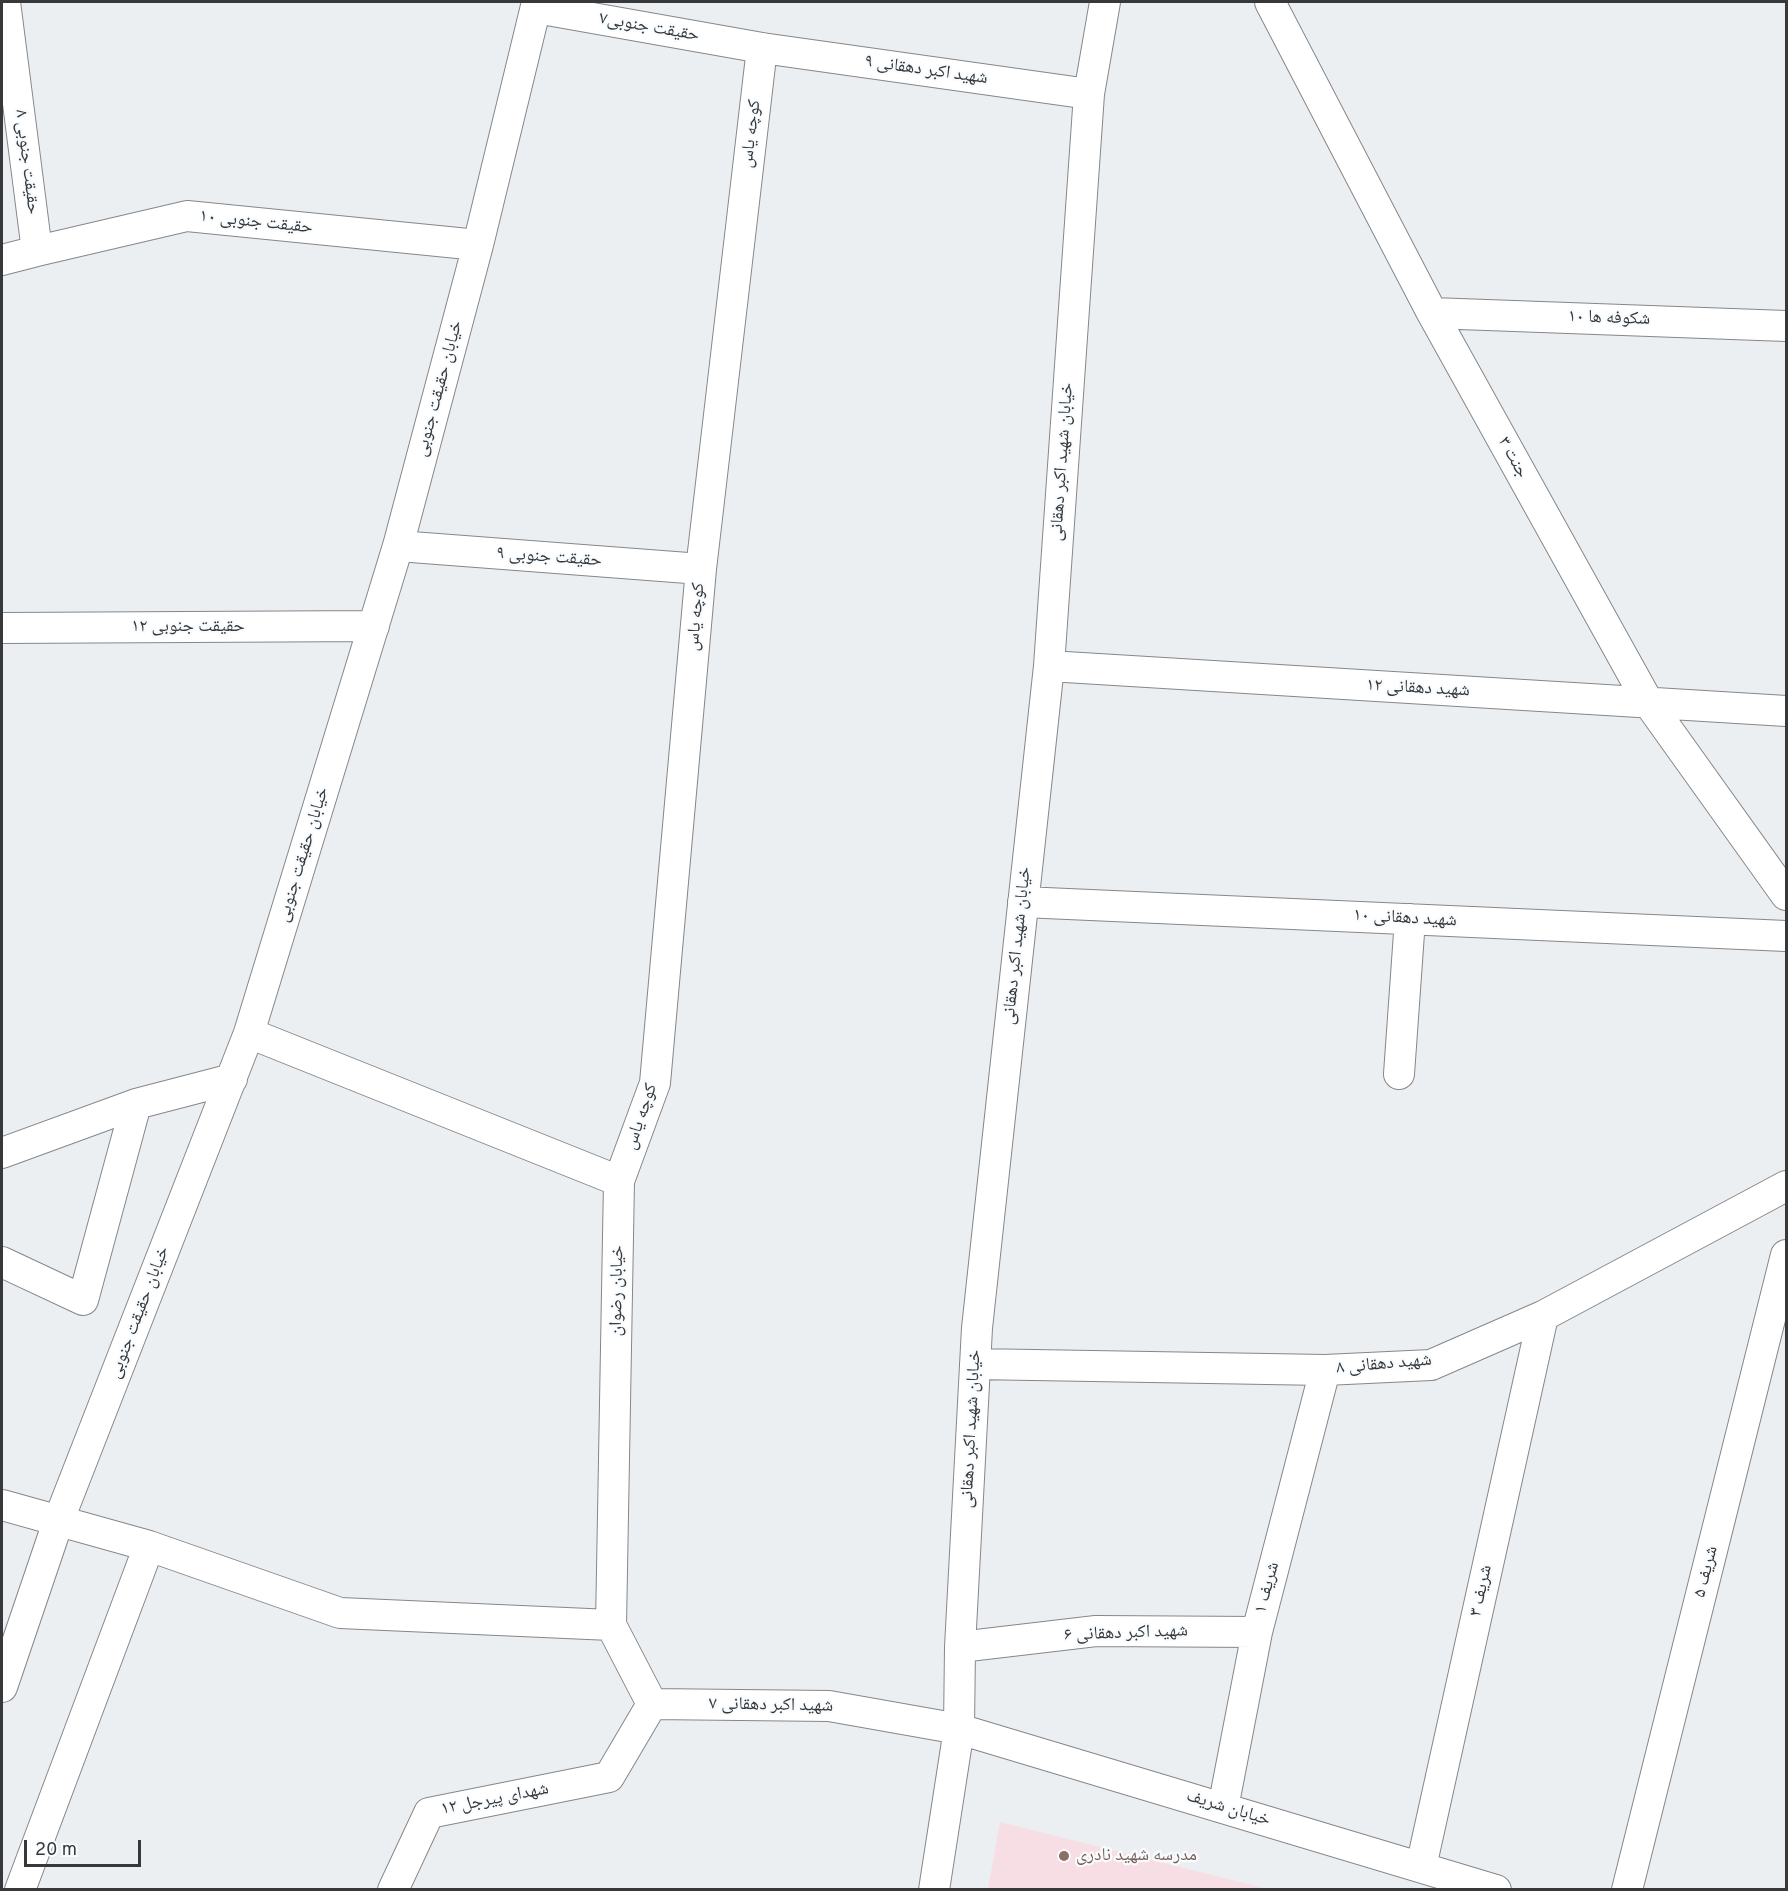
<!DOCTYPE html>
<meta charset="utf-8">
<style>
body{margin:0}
#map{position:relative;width:1788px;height:1891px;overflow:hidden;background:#eceff1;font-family:Overpass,sans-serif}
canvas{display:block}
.frame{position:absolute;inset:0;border:3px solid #363839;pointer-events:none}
.scale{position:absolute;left:24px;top:1840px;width:117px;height:27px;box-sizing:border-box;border:3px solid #363839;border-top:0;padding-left:8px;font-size:18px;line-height:21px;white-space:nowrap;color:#363839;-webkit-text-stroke:4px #f9fcff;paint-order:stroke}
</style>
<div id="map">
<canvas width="1788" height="1891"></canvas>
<div class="frame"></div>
<div class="scale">20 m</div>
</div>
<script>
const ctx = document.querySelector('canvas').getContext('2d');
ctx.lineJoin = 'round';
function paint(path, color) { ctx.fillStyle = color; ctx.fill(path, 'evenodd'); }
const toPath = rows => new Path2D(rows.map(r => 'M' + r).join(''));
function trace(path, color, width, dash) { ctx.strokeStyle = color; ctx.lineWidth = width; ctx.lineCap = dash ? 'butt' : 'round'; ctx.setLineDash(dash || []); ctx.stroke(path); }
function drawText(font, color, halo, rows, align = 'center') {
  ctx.font = font + ' Overpass,"Noto Naskh Arabic",sans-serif'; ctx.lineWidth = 4.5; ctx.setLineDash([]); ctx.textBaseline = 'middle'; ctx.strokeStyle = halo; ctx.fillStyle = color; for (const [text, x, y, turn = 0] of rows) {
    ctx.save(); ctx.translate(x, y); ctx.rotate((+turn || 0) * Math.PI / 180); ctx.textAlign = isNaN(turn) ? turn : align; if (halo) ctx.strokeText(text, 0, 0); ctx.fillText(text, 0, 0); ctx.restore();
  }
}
paint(toPath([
 [1000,1822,1268,1889,988,1889]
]), '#f7dde4');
const minor = toPath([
 [1270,2,1432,313,1648,702,1786,895],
 [536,8,762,48,1089,94],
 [37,251,187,216,478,245],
 [2,260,37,251,5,2],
 [1432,313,1786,326],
 [398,546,701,569],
 [2,628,374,626],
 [1049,666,1786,711],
 [1023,902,1786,936],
 [249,1033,619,1181,611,1625,652,1704,609,1777,429,1813,393,1890],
 [1399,1074,1410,919],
 [2,1153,136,1104,232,1079],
 [619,1181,655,1083,701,569,762,48],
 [2,1262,83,1300,136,1104],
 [975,1364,1325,1370,1431,1365,1543,1316,1786,1186],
 [2,1505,149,1546,340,1613,611,1625],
 [960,1647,1096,1631,1257,1632],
 [2,1687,58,1522,249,1033,398,546,478,245,537,2],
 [652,1704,829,1706,959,1729,1496,1890],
 [1223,1808,1257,1632,1325,1370],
 [1421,1867,1543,1316],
 [20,1890,149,1546],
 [934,1890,959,1729,960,1647,977,1328,1049,666,1089,94,1105,2],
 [1627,1890,1786,1255]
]);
trace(minor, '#85878a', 32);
trace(minor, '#fff', 30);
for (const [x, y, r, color] of [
 [1064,1856,6,"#8d6e63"]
]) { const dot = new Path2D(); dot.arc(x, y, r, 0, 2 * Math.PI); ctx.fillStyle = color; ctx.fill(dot); trace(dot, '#f9fcff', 2); }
drawText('18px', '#363839', '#f9fcff', [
 ["حقیقت جنوبی۷",649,28,10],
 ["شهید اکبر دهقانی ۹",926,71,8],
 ["کوچه یاس",752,134,-83],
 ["حقیقت جنوبی ۸",26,162,83],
 ["حقیقت جنوبی ۱۰",256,223,6],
 ["شکوفه ها ۱۰",1609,319,2],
 ["خیابان حقیقت جنوبی",440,389,-75],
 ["جنت ۳",1512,458,61],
 ["خیابان شهید اکبر دهقانی",1063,462,-86],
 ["حقیقت جنوبی ۹",549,558,4],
 ["کوچه یاس",697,617,-85],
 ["حقیقت جنوبی ۱۲",188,627],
 ["شهید دهقانی ۱۲",1418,689,3],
 ["خیابان حقیقت جنوبی",304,855,-73],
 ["شهید دهقانی ۱۰",1405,919,3],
 ["خیابان شهید اکبر دهقانی",1018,946,-84],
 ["کوچه یاس",642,1117,-71],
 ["خیابان رضوان",618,1291,-89],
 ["خیابان حقیقت جنوبی",140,1313,-69],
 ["شهید دهقانی ۸",1384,1365,-5],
 ["خیابان شهید اکبر دهقانی",972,1429,-87],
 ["شریف ۵",1707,1572,-76],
 ["شریف ۱",1268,1588,-75],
 ["شریف ۳",1482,1591,-78],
 ["شهید اکبر دهقانی ۶",1126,1634,-2],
 ["شهید اکبر دهقانی ۷",771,1706,1],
 ["شهدای پیرجل ۱۲",495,1800,-11],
 ["خیابان شریف",1228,1809,17]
]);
drawText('18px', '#785e54', '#f9fcff', [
 ["مدرسه شهید نادری",1076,1856]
], 'left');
</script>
